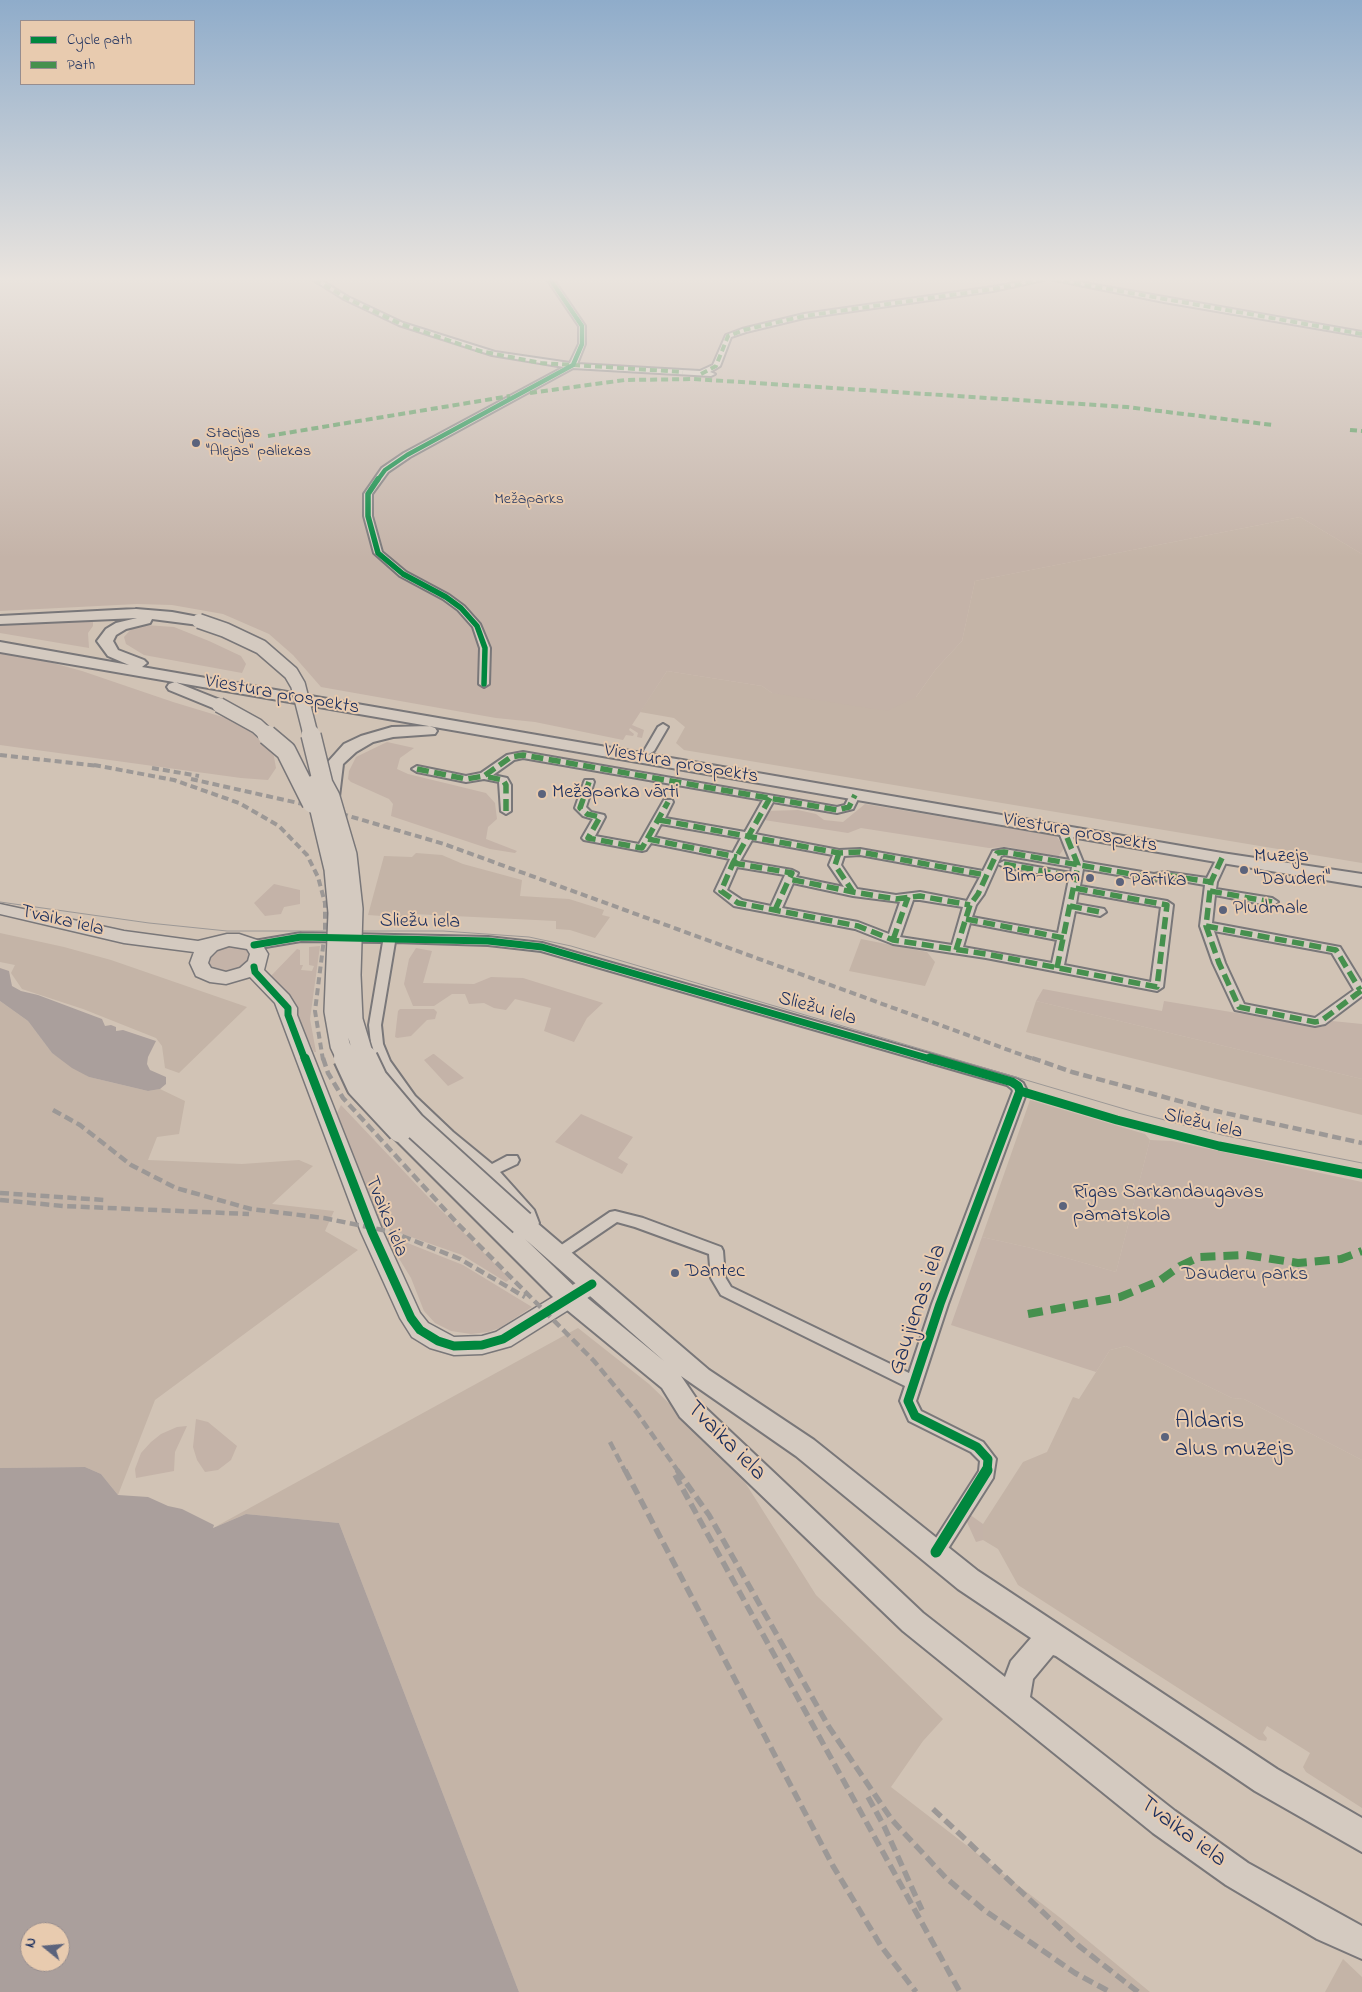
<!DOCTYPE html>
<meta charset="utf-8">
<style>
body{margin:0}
#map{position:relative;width:1362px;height:1992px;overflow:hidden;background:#d1c3b5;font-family:"Indie Flower",sans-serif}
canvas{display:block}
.legend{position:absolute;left:20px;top:20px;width:175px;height:65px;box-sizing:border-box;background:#e8cbaf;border:1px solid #968d8f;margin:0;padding:6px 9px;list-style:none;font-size:15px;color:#1b2f5e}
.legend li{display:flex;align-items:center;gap:10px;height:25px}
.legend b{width:25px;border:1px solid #968d8f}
.north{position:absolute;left:20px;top:1922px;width:50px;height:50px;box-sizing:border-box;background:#e8cbaf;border:1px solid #968d8f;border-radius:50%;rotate:287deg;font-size:14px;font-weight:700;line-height:20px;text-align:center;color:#1b2f5e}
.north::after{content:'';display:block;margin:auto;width:18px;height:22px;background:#5b637c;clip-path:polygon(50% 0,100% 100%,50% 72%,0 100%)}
</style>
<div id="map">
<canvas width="1362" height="1992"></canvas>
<ul class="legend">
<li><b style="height:6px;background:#00873e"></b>Cycle path</li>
<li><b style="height:6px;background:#46904e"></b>Path</li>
</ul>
<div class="north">N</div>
</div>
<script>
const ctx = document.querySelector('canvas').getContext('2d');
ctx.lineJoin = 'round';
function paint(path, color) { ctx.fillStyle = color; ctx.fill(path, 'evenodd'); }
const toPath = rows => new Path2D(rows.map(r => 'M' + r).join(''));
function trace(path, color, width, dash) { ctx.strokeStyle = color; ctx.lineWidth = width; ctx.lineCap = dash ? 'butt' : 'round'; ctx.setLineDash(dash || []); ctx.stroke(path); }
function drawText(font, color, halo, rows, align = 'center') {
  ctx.font = font + ' "Indie Flower",sans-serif'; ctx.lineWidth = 4; ctx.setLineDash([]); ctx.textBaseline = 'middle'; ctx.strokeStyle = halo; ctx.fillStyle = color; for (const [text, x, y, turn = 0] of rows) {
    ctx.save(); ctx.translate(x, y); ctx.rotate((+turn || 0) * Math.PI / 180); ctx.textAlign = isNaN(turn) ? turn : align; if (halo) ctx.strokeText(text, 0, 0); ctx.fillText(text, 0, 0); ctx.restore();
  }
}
paint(toPath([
 [1300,517,1362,554,1362,863,684,750,676,743,685,727,674,718,640,712,667,671,762,686,772,693,916,697,936,669,962,641,975,581],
 [416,853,442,855,463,864,522,880,520,896,569,899,604,910,602,915,610,917,595,938,570,930,556,929,556,921,413,914,409,918,368,915,384,856,412,857],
 [0,933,64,947,111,960,247,1007,179,1073,165,1068,162,1046,156,1038,83,1009,22,989,11,973,15,965,0,962],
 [861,939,927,952,935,962,925,986,849,971],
 [0,1001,28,1021,52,1053,89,1077,148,1091,160,1089,185,1101,179,1134,157,1137,148,1160,242,1164,299,1160,313,1166,272,1204,334,1211,325,1231,358,1250,155,1400,118,1495,101,1474,85,1467,0,1468],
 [1036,1001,1362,1079,1362,1115,1026,1032],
 [1030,1100,1145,1134,1150,1140,1116,1272,1031,1248,982,1237],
 [578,1328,649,1384,736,1468,816,1595,943,1719,923,1741,891,1787,1063,1920,1150,1992,519,1992,339,1523,246,1514,215,1527],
 [1126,1346,1232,1398,1244,1399,1362,1460,1362,1808,1306,1772,1303,1767,1310,1753,1267,1726,1263,1733,1267,1738,1266,1741,1259,1740,1018,1585,998,1549,983,1540,983,1524,1023,1462,1047,1452,1073,1397,1079,1399,1110,1350],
 [1343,1959,1362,1977,1362,1992,1325,1992]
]), '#c4b4a7');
paint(toPath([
 [0,279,1362,279,1362,554,1300,517,975,581,962,641,936,669,916,697,887,711,772,693,762,686,667,671,632,725,644,730,642,738,637,737,638,733,630,728,629,730,634,734,633,736,626,735,623,740,535,722,496,718,321,687,293,655,269,634,223,614,172,605,137,604,0,611],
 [57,619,93,622,93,626,88,633,89,648,0,633,0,624],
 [145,625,174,627,209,641,241,656,246,664,242,673,144,655,126,644,124,637,134,626],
 [0,652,38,659,82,671,173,702,239,722,253,729,272,746,276,768,268,780,241,778,0,745],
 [387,742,414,748,400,758,397,769,408,774,486,793,495,803,497,819,488,827,486,839,517,851,515,853,490,849,391,816,393,804,389,799,351,782,348,779,349,771,356,757],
 [865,804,1056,836,1065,847,1058,857,1008,847,989,848,861,828,848,833,764,820,767,811,798,810,816,814,824,820,843,822],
 [274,884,300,890,300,904,284,907,281,914,265,916,254,903],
 [231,945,244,947,251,954,251,958,245,967,224,973,212,970,207,962,208,958,217,949],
 [320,946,310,1019,316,1052,314,1052,293,1006,269,978,297,949,300,950,300,965,303,965,301,970,312,971,314,966,309,965,309,947],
 [416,948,432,951,423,983,474,984,491,977,523,978,603,1003,587,1018,574,1042,544,1031,551,1008,515,999,506,1010,494,1008,484,1003,469,1004,465,994,452,994,434,1006,413,1006,404,984,409,959],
 [1043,989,1162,1011,1164,1001,1322,1027,1332,1021,1362,1024,1362,1079,1036,1001],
 [400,1009,434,1009,437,1012,435,1019,427,1020,411,1036,397,1038,395,1037,398,1011],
 [433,1054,434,1054,464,1078,448,1086,424,1060],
 [341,1105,428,1197,510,1279,506,1282,462,1255,380,1226,337,1113],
 [581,1114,633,1137,618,1158,628,1164,622,1174,555,1142],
 [1150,1140,1172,1141,1362,1182,1362,1460,1244,1399,1232,1398,1126,1346,1110,1350,1096,1372,951,1325,982,1237,1031,1248,1116,1272],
 [390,1236,463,1265,532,1307,500,1328,488,1332,471,1334,451,1331,435,1323,424,1311,411,1278,387,1239],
 [196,1419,208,1422,237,1446,231,1460,218,1470,205,1472,197,1460,193,1447],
 [187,1426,175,1452,174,1471,136,1478,135,1469,141,1453,151,1442,161,1434,177,1427],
 [969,1514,983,1524,983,1540,976,1542,966,1520]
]), '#c4b3a8');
paint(toPath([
 [0,968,9,971,12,986,21,991,38,995,102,1019,105,1026,111,1025,116,1027,116,1031,123,1030,156,1041,148,1057,147,1064,150,1070,166,1077,166,1084,160,1089,148,1091,89,1077,72,1068,52,1053,28,1021,0,1001],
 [85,1467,101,1474,118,1495,148,1497,168,1506,182,1509,214,1525,213,1528,246,1514,339,1523,519,1992,0,1992,0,1468],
 [30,1932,60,1932,60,1962,30,1962]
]), '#aa9f9c');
const street = toPath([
 [312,279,319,279,348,297,403,323,495,352,570,363,579,344,579,326,547,279,553,279,585,326,585,344,577,364,700,371,713,365,726,335,742,329,804,314,993,287,1036,279,1048,279,993,291,804,318,746,332,731,337,720,366,710,372,715,374,711,376,573,368,410,457,388,472,372,494,372,516,382,552,406,572,449,595,464,606,480,624,490,648,489,684,484,687,479,684,480,648,473,627,458,610,443,599,400,576,374,553,364,516,364,494,382,468,404,453,564,367,492,355,399,325,344,299,312,279],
 [1049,279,1062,279,1362,332,1362,336,1164,302,1049,279],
 [663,724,668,727,654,751,649,754,645,753,644,751,658,727,663,724],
 [523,752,837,807,845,805,851,793,859,793,860,795,853,809,837,813,773,802,755,834,839,850,860,849,983,871,993,851,1004,849,1070,860,1058,830,1064,827,1070,830,1083,862,1154,874,1165,872,1207,878,1218,856,1226,856,1228,858,1217,882,1216,889,1272,898,1278,902,1272,906,1215,895,1212,923,1340,947,1362,983,1362,996,1325,1024,1315,1026,1235,1010,1213,963,1200,926,1205,885,1165,878,1154,881,1083,869,1080,886,1167,901,1173,905,1163,987,1157,991,986,958,893,944,855,929,734,906,715,891,730,859,651,843,646,850,642,851,584,840,582,838,593,819,583,816,575,808,584,782,585,780,593,780,594,782,586,807,591,812,604,815,605,817,595,836,639,844,664,800,672,800,673,802,665,818,745,832,763,800,523,758,514,760,493,775,507,778,511,785,511,811,506,814,501,811,499,782,484,779,466,782,417,772,412,769,417,766,466,776,481,773,507,755,523,752],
 [661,824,741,838,733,853,654,837,661,824],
 [752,840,833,855,829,865,844,887,796,877,798,873,792,870,740,861,752,840],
 [860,855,980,877,967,901,920,892,896,895,857,889,841,865,844,856,860,855],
 [1004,855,1072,867,1071,873,1004,861,998,864,1004,867,1069,879,1058,933,972,917,976,905,984,894,1001,856,1004,855],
 [737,867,785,875,771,906,742,900,727,890,737,867],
 [793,883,853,896,900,902,889,934,858,922,782,908,793,883],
 [1078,892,1161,907,1151,982,1064,965,1075,911,1100,916,1106,912,1104,909,1076,904,1078,892],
 [913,900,920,900,963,907,952,945,900,937,913,900],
 [970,923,1057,940,1052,963,963,947,970,923],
 [1214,931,1332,953,1354,990,1315,1018,1244,1004,1225,963,1214,931],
 [301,933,488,937,542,943,1017,1079,1023,1083,1027,1091,948,1304,916,1401,921,1411,983,1442,996,1459,993,1478,942,1558,936,1560,930,1558,927,1552,979,1471,980,1461,971,1452,909,1421,900,1401,905,1386,721,1295,711,1278,709,1254,635,1227,617,1222,564,1258,559,1260,554,1258,552,1254,554,1250,610,1212,615,1211,643,1218,721,1247,723,1251,725,1277,731,1287,909,1373,932,1304,1013,1091,1012,1089,1007,1085,541,951,488,945,395,942,381,1025,383,1044,390,1061,415,1096,453,1132,492,1164,507,1156,517,1156,519,1160,517,1164,500,1172,534,1210,539,1223,537,1227,532,1228,527,1227,523,1216,486,1175,443,1138,405,1102,377,1062,371,1044,369,1025,383,942,301,941,254,949,248,945,254,941,301,933]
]);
const secondary = toPath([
 [0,904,124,931,198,941,227,934,239,934,260,941,268,954,264,970,289,995,297,1008,297,1015,383,1232,420,1313,428,1323,454,1337,482,1336,496,1332,584,1278,592,1275,600,1278,603,1284,600,1290,511,1346,482,1354,454,1355,430,1348,412,1337,400,1318,361,1232,275,1003,250,977,226,984,210,982,196,976,190,963,194,952,124,943,0,914,0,904],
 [229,946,247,949,250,954,248,961,240,968,226,972,211,968,208,963,210,957,217,950,229,946]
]);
const primary = toPath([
 [136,609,172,612,204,618,206,621,199,625,152,619,150,623,126,629,116,635,113,641,118,650,144,660,147,663,142,667,1222,853,1362,874,1362,886,1222,863,0,652,0,642,129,665,108,656,97,641,106,629,116,623,137,618,0,624,0,616,136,609],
 [175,682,225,702,227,705,219,710,213,708,169,690,167,687,169,684,175,682],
 [429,726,435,728,437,731,435,734,393,737,373,742,356,752,343,764,339,797,336,801,324,801,321,797,322,778,327,763,344,744,361,736,392,727,429,726],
 [400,1122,408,1124,513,1227,510,1223,514,1217,522,1214,530,1217,709,1370,814,1440,978,1571,1277,1769,1362,1818,1362,1852,1255,1791,1056,1656,1053,1655,1033,1679,1030,1697,1175,1811,1248,1863,1362,1926,1362,1959,1317,1939,1226,1885,1153,1833,903,1631,680,1417,662,1388,561,1305,392,1136,389,1130,392,1124,400,1122],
 [525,1239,664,1361,579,1291,525,1239],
 [681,1376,796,1456,958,1589,1031,1638,1011,1661,1005,1677,923,1613,698,1401,681,1376]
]);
trace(street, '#797779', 4);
trace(secondary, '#797779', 3);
trace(primary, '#797779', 4);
paint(street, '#d4cac0');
paint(secondary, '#d4cac0');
paint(primary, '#d4cac0');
trace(toPath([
 [0,902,149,923,227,931,443,931,529,937,571,946,1138,1113,1222,1135,1362,1163]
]), '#9c9896', 1);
trace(toPath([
 [0,755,99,766],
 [94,765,174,780,239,803,279,826,307,855,318,877,325,903,325,931,315,1011,323,1060],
 [152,768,199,776],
 [191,779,325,809,444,844,1036,1060]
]), '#9c9896', 4, [7, 4]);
trace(toPath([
 [323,1058,328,1073,343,1098,457,1223,594,1361,637,1413,678,1471],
 [1032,1058,1072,1072,1216,1111,1362,1143],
 [53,1110,80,1125,131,1165,176,1188,251,1209,324,1218,392,1232,460,1259,525,1297],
 [0,1193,104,1200],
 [0,1200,63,1206,249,1214],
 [610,1442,625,1471]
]), '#9c9896', 4.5, [9, 4.5]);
trace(toPath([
 [625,1470,833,1866,881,1946,916,1992],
 [677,1470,709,1515,829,1727,892,1820,946,1878,984,1910,1075,1973,1110,1992],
 [675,1475,960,1992],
 [868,1797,884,1826,922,1910],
 [933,1809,1079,1946,1138,1992]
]), '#9c9896', 5.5, [11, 5.5]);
const primaryBridgeFar2 = toPath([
 [199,621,225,630,261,647,291,673,298,685,311,736],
 [219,705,257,726,268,736]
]);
const primaryBridgeFar1 = toPath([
 [267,735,286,751,312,803],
 [311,735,323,784,330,797,347,855,353,909,351,975,353,1020,365,1060],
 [314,785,334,869,338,913,334,1011,340,1045,347,1060]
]);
const primaryBridge = toPath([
 [346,1058,359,1086,400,1130],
 [365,1058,375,1079,413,1124,522,1223]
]);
trace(primaryBridgeFar2, '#797779', 17, []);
trace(primaryBridgeFar1, '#797779', 22, []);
trace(primaryBridge, '#797779', 28, []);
trace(primaryBridgeFar2, '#d4cac0', 14);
trace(primaryBridgeFar1, '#d4cac0', 19);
trace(primaryBridge, '#d4cac0', 24);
trace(toPath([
 [315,279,346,298,401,324,480,351,541,363,683,372],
 [1052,279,1362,334],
 [701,374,716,366,728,336,744,330,804,316,993,289,1045,279],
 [530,393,625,380,694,379,1127,407,1273,425],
 [1350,430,1362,431],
 [268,436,510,396]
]), '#46904e', 4, [7, 4]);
trace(toPath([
 [417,769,466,779,484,776],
 [589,782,580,808,587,814,600,817,588,838,642,848,668,802],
 [770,798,733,863,721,891,738,903,858,926,893,940,986,954,1157,987,1167,905,1074,888],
 [506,811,506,785,503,780,484,776,511,757,523,755,837,810,849,807,855,795],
 [659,820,839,853,860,852,986,875],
 [648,839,737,857],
 [839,853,835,865,853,892],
 [1222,858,1211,882,1206,926,1219,963,1239,1007,1315,1022,1321,1021,1362,990],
 [733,863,792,873,789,879,853,892,896,899,920,896,970,905],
 [1004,864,1076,877],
 [1210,891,1272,902],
 [1070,906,1100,912],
 [775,910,789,879],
 [966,919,1064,938],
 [1206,926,1336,950,1360,990],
 [893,940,908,897],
 [956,950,970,905,978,894,997,853,1004,852,1154,878,1165,875,1211,882],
 [1057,968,1078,865,1064,830]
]), '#46904e', 5.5, [12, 5.5]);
trace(toPath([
 [1028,1314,1120,1297,1159,1281,1180,1266,1199,1257,1246,1255,1298,1263,1341,1259,1362,1251]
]), '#46904e', 8, [15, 8]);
trace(toPath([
 [377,481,385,470,407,455,573,365,582,344,582,326,550,279]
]), '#00873e', 4.5);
trace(toPath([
 [378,479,368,494,368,516,378,553,403,574,446,597,461,608,477,626,485,648,484,684]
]), '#00873e', 5.5);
trace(toPath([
 [254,945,301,937,488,941,542,947,934,1060],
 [254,967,255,972,288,1008,288,1015,305,1060]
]), '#00873e', 7);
trace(toPath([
 [305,1058,372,1232,411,1318,420,1330,438,1341,454,1346,482,1345,503,1339,592,1284],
 [930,1058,1012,1082,1018,1086,1020,1091,1117,1120,1219,1146,1362,1174],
 [987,1471,988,1459,977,1447,915,1416,908,1401,940,1304,1020,1091]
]), '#00873e', 9);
trace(toPath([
 [936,1552,987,1470]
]), '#00873e', 11);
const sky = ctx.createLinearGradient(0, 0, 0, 558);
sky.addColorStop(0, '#8facca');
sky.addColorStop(0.5, '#eae4de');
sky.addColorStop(1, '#eae4de00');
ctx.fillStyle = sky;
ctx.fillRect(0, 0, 1362, 558);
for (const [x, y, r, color] of [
 [196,443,5,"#5b637c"],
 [542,794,5,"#5b637c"],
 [1244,870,5,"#5b637c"],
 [1090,878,5,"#5b637c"],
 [1120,882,5,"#5b637c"],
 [1223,910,5,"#5b637c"],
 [1063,1206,5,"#5b637c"],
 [675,1273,5,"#5b637c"],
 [1165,1437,5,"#5b637c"]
]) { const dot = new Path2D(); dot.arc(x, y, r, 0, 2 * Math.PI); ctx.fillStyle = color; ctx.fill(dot); trace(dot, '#e8cbaf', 2); }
drawText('16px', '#1b2f5e', '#e8cbaf', [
 ["Stacijas",206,434],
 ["\"Alejas\" paliekas",206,452]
], 'left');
drawText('16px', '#2b3c64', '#e8cbaf', [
 ["Mežaparks",529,500]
]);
drawText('20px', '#1b2f5e', '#e8cbaf', [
 ["Viestura prospekts",282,696,10],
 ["Viestura prospekts",681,765,10],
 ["Viestura prospekts",1080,834,10],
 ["Tvaika iela",62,922,13],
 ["Sliežu iela",420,923,1],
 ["Sliežu iela",817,1010,16],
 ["Sliežu iela",1203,1125,13],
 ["Tvaika iela",385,1217,68]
]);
drawText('20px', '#1b2f5e', '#e8cbaf', [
 ["Mežaparka vārti",552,794],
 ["Muzejs",1254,858],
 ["\"Dauderi\"",1254,881],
 ["Bim-bom",1080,878,"right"],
 ["Pārtika",1130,882],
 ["Pludmale",1233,910],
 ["Rīgas Sarkandaugavas",1073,1194],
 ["pamatskola",1073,1217],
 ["Dantec",685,1273]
], 'left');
drawText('20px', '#2b3c64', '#e8cbaf', [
 ["Dauderu parks",1245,1276]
]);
drawText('24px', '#1b2f5e', '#e8cbaf', [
 ["Gaujienas iela",919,1310,-71],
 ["Tvaika iela",725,1442,45],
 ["Tvaika iela",1182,1833,37]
]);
drawText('24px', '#1b2f5e', '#e8cbaf', [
 ["Aldaris",1175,1423],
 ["alus muzejs",1175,1451]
], 'left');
</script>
